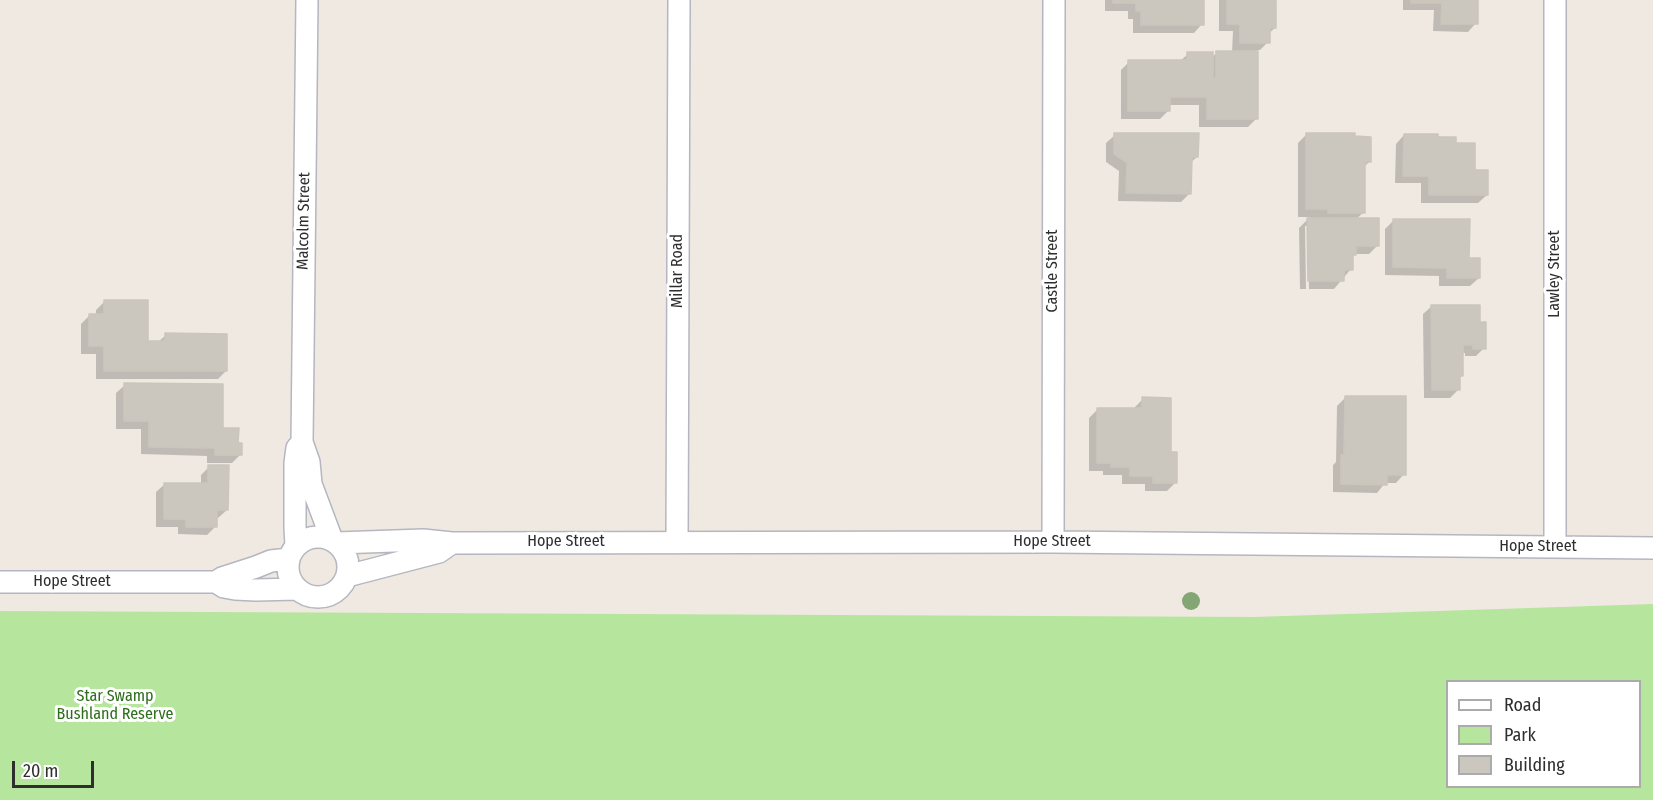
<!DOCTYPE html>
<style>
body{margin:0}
#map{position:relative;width:1653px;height:800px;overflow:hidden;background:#efe9e1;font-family:"Fira Sans Condensed",sans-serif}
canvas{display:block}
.legend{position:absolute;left:1446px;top:680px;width:195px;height:108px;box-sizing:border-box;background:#fff;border:2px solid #ababab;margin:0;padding:8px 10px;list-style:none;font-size:18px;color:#2e2e2e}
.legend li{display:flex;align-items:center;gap:12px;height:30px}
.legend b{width:30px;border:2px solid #ababab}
.scale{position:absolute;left:12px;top:761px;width:82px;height:27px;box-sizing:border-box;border:3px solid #2e2e2e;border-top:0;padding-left:8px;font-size:18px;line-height:21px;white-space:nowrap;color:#2e2e2e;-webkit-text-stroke:4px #fff;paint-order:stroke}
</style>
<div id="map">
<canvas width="1653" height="800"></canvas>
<ul class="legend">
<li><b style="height:8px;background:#fff"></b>Road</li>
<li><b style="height:16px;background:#b6e59e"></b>Park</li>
<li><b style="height:16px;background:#cbc7bf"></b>Building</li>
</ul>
<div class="scale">20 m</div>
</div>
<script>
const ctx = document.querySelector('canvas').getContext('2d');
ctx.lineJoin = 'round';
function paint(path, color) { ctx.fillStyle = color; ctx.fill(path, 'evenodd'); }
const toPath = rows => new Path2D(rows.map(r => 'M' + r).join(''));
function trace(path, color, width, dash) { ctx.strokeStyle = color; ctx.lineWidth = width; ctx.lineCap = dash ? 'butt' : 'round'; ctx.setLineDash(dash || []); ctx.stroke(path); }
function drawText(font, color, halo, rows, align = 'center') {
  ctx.font = font + ' "Fira Sans Condensed",sans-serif'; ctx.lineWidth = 6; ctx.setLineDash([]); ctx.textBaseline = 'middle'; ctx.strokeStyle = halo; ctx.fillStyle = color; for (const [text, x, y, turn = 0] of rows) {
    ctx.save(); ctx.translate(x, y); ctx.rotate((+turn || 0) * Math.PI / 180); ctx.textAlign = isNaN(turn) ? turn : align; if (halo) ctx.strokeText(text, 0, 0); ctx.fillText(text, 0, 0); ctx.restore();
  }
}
paint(toPath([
 [1653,604,1653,800,0,800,0,611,1254,617],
 [1448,682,1640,682,1640,786,1448,786]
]), '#b6e59e');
paint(toPath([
 [1105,0,1202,0,1202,24,1194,33,1133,33,1133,19,1128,19,1128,11,1105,11],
 [1219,0,1275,0,1275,28,1268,34,1268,42,1260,50,1257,50,1257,118,1248,127,1199,127,1199,105,1168,105,1168,111,1160,119,1121,119,1121,70,1129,62,1179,62,1188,54,1212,57,1217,53,1232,53,1233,31,1219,31],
 [1403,0,1477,0,1476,23,1468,32,1433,31,1434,10,1403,10],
 [1115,135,1197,157,1190,163,1190,193,1181,202,1118,201,1119,171,1106,162,1106,143],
 [1306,135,1370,161,1363,168,1363,213,1356,219,1378,245,1369,254,1355,254,1351,257,1351,269,1334,289,1300,289,1299,228,1310,217,1298,217,1298,143],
 [1305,226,1308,226,1309,289,1306,289],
 [1404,135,1437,138,1473,172,1487,195,1478,203,1421,203,1421,183,1395,183,1396,144],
 [1394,220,1468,259,1479,278,1470,286,1439,286,1439,276,1385,275,1385,229],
 [105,301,147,342,158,342,166,335,226,371,218,379,96,379,96,354,81,354,81,324,89,316,96,316,96,310],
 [1432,306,1478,323,1484,348,1476,356,1465,356,1465,353,1462,353,1462,375,1459,378,1459,389,1450,398,1424,398,1423,314],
 [125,385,221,430,237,444,240,455,232,463,207,463,207,456,141,454,141,429,116,429,116,393],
 [1345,398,1404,474,1396,483,1385,483,1377,493,1333,492,1333,465,1336,462,1337,406],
 [1143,399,1169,453,1175,483,1167,491,1145,491,1145,484,1122,484,1122,475,1103,475,1103,471,1089,471,1089,418,1098,409,1135,410,1135,407],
 [209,467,227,510,218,518,216,518,216,526,207,535,178,534,178,527,156,527,156,492,165,484,201,484,201,475]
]), '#0003');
const building = toPath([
 [1113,0,1204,0,1204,25,1141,25,1141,11,1136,11,1136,3,1113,3,1113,0],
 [1227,0,1276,0,1276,28,1270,28,1270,43,1240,43,1240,24,1227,24,1227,0],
 [1411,0,1478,0,1478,24,1441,24,1442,3,1411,3,1411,0],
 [1216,51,1258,51,1258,119,1207,119,1207,97,1170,97,1170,111,1128,111,1128,60,1187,60,1187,52,1213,52,1213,78,1216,78,1216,51],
 [1114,133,1199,133,1198,157,1192,157,1191,194,1126,193,1127,163,1114,154,1114,133],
 [1306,133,1355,133,1355,136,1371,137,1371,162,1365,162,1365,213,1328,213,1328,209,1306,209,1306,133],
 [1404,134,1438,134,1438,137,1456,137,1456,143,1475,143,1475,170,1488,170,1488,195,1429,195,1429,176,1403,176,1404,134],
 [1307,218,1379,218,1379,246,1356,246,1356,255,1353,255,1353,270,1344,270,1344,281,1308,281,1307,218],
 [1393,219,1470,219,1469,258,1480,258,1480,278,1447,278,1447,268,1393,267,1393,219],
 [104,300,148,300,148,341,165,341,165,333,227,334,227,371,104,371,104,346,89,346,89,314,104,314,104,300],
 [1431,305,1480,305,1480,322,1486,322,1486,349,1473,349,1473,345,1463,345,1463,376,1460,376,1460,390,1432,390,1431,305],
 [124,383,223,384,223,428,239,428,238,443,242,443,242,455,215,455,215,448,149,447,149,421,124,421,124,383],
 [1345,396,1406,396,1406,475,1387,475,1387,485,1341,484,1341,455,1344,455,1345,396],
 [1142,397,1171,398,1171,452,1177,452,1177,483,1153,483,1153,476,1130,476,1130,467,1111,467,1111,463,1097,463,1097,408,1142,408,1142,397],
 [208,465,229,465,228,510,217,510,217,527,186,527,186,519,164,519,164,483,208,483,208,465]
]);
paint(building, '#cbc7bf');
trace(building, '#cbc5ba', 1.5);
const minor = toPath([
 [307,0,302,442,309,462,311,484,332,540],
 [1555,0,1555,547],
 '288 567a30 30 0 1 1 60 0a30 30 0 1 1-60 0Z',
 [677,542,679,0],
 [1053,542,1054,0],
 [337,543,423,540,452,543,1053,542,1653,548],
 [296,546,295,528,295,463,297,448,300,445],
 [347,576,439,552,452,543],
 [0,582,216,582,222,578,256,567,271,561,289,559],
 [216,582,224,587,235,589,256,590,296,589]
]);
trace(minor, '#b4b7c1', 24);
trace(minor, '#fff', 21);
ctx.fillStyle = '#84a574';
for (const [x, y] of [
 [1191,601]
]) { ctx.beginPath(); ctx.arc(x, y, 9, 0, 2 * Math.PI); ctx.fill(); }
drawText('16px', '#2e2e2e', '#fff', [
 ["Malcolm Street",304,221,-89],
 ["Millar Road",678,271,-90],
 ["Castle Street",1053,271,-90],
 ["Lawley Street",1555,274,-90],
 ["Hope Street",566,542],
 ["Hope Street",1052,542],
 ["Hope Street",1538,547],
 ["Hope Street",72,582]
]);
drawText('16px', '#2c6e1b', '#fff', [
 ["Star Swamp",115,697],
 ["Bushland Reserve",115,715]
]);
</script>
